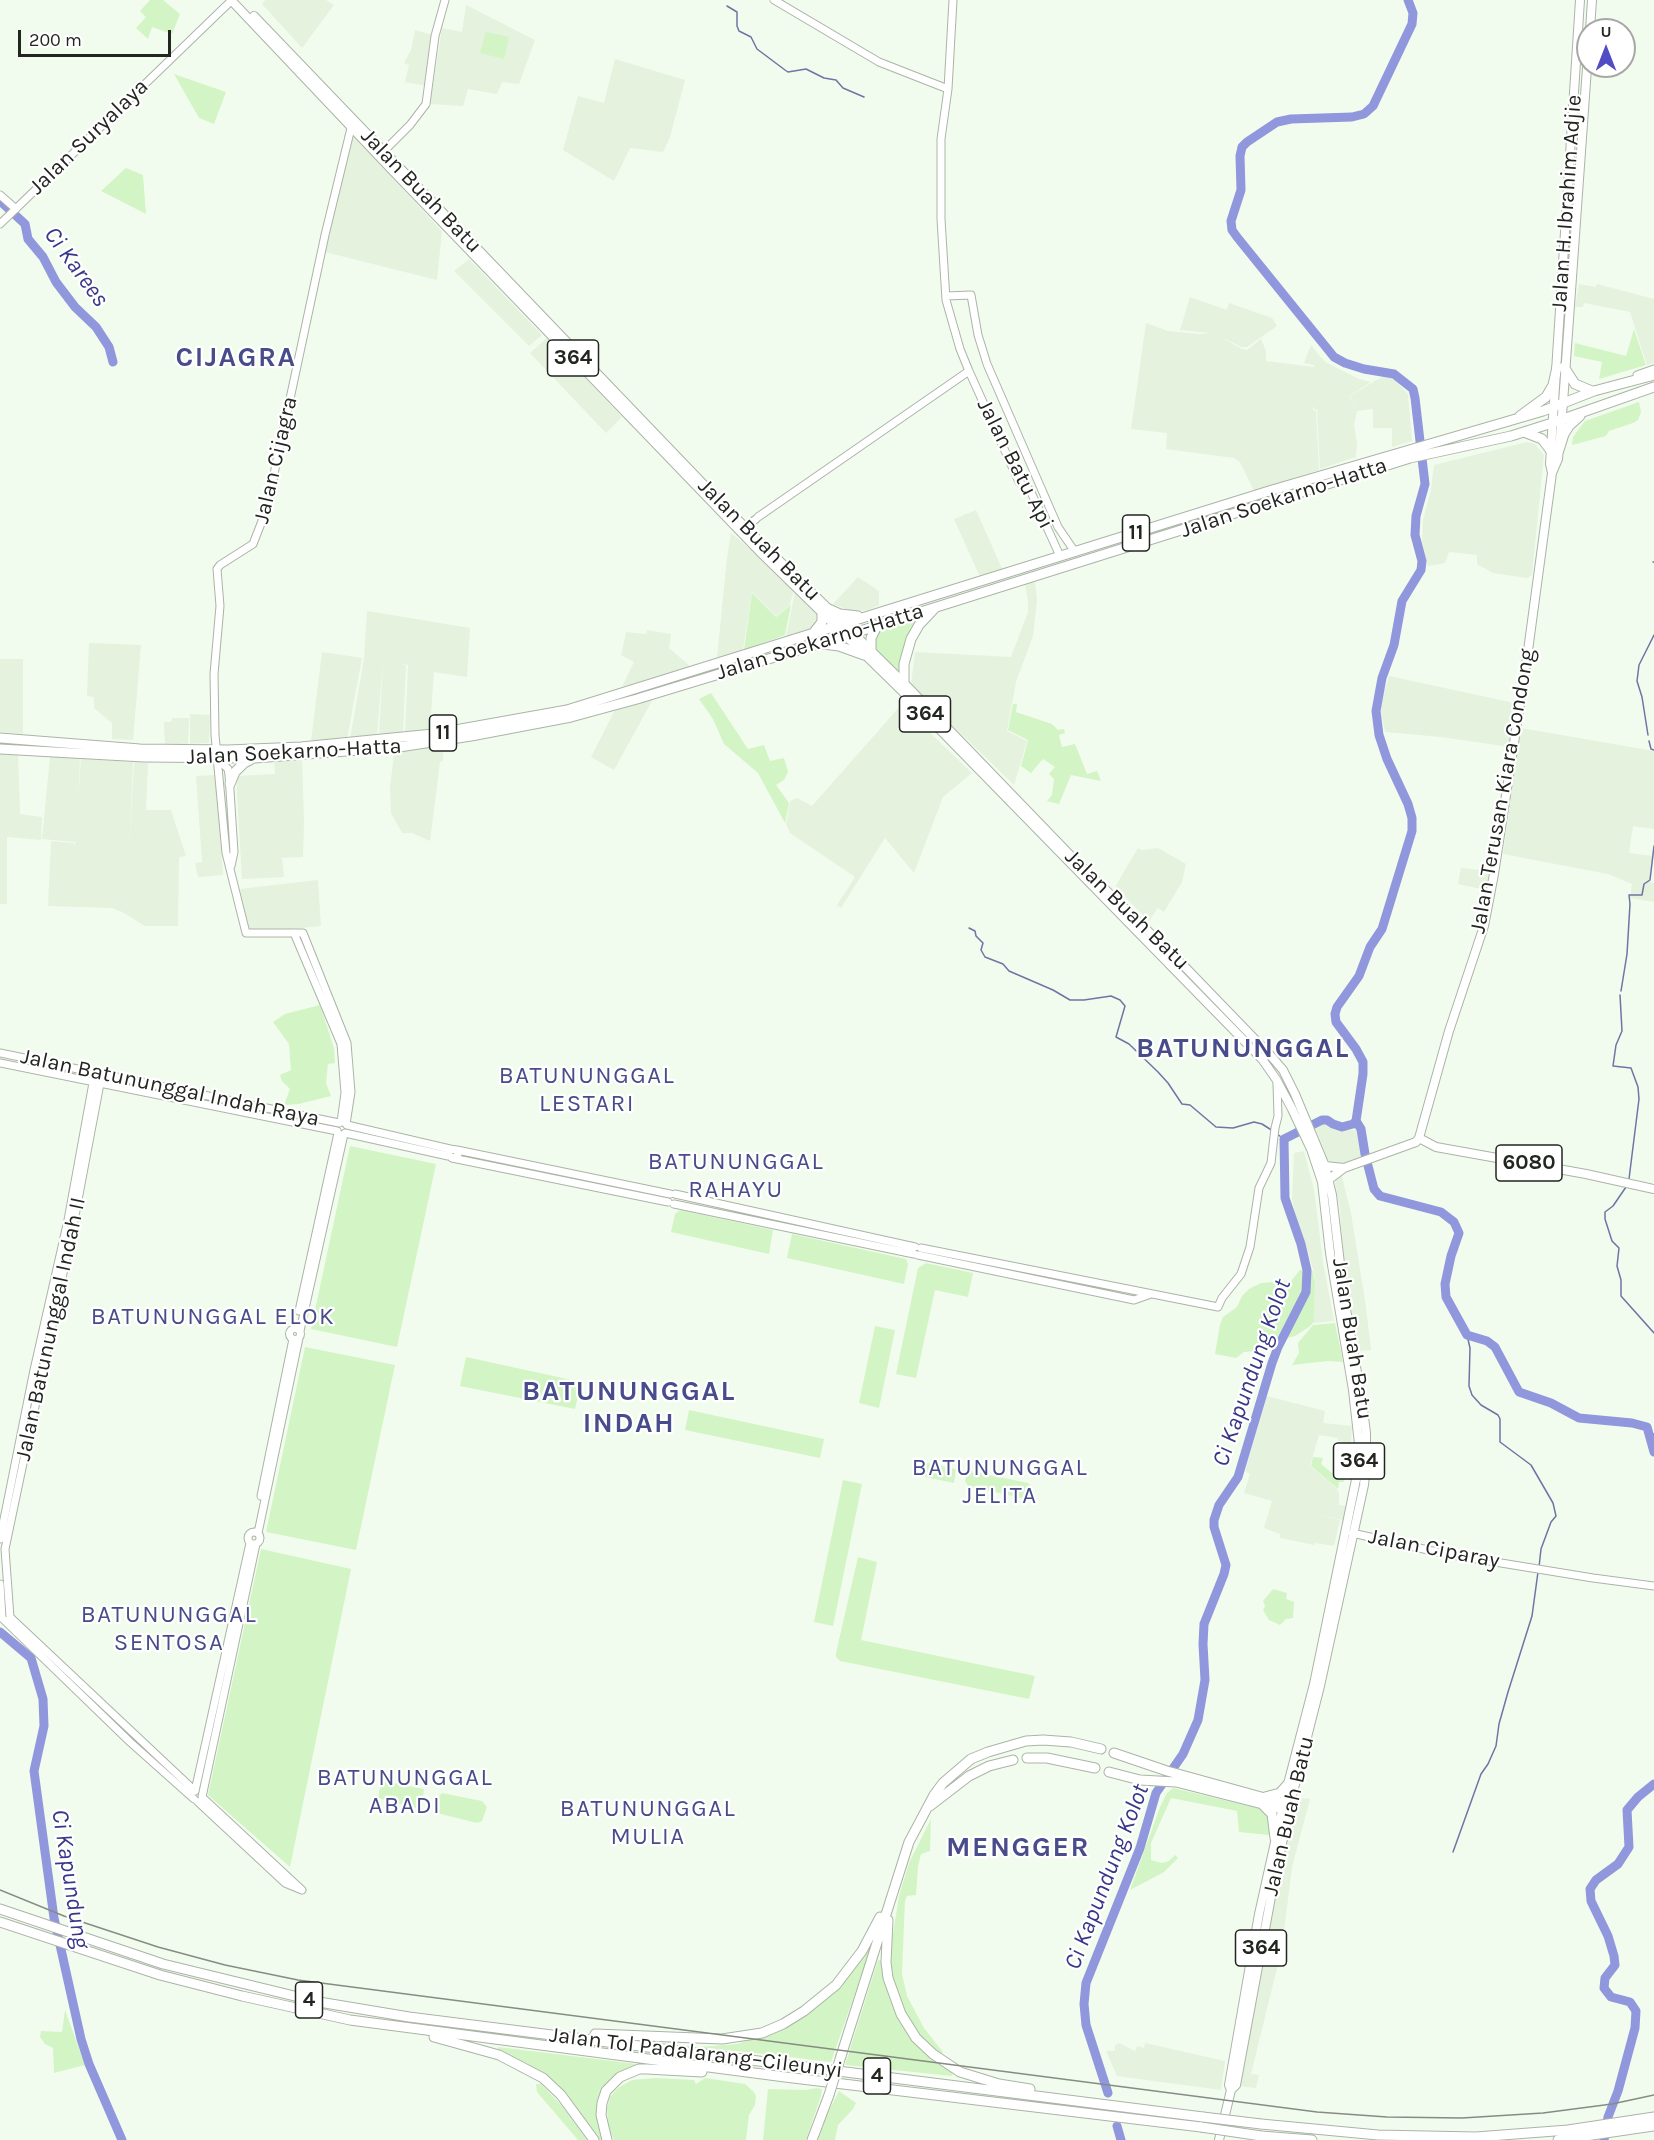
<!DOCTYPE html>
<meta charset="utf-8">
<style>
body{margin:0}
#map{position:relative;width:1654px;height:2140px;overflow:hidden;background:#f2fcee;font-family:Karla,sans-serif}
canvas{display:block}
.north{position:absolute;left:1576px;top:18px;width:60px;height:60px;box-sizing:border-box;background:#fff;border:2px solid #a7a8a6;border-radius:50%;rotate:0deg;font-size:16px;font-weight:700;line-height:24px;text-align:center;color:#222520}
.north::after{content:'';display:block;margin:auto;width:21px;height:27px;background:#514cc3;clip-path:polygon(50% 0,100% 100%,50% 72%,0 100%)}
.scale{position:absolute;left:18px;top:30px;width:153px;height:27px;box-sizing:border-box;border:3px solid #222520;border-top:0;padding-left:8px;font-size:18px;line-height:21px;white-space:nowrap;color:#222520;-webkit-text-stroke:4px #fff;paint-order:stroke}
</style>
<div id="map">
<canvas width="1654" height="2140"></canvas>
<div class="north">U</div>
<div class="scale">200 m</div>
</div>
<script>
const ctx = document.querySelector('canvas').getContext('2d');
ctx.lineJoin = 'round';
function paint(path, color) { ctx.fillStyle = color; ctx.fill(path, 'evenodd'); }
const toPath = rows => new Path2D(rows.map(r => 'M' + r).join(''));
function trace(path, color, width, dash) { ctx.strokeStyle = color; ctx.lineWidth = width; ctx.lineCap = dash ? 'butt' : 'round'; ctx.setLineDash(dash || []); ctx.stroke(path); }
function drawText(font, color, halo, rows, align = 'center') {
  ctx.font = font + ' Karla,sans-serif'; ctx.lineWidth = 4.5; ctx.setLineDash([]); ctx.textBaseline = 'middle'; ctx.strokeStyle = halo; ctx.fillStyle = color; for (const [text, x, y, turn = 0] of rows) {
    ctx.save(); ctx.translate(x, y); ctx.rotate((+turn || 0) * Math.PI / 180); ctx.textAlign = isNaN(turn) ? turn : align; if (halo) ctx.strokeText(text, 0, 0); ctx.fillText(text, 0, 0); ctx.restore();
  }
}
paint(toPath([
 [265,0,326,0,334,5,302,48,262,4],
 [466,5,535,40,519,84,502,82,497,94,468,89,463,106,430,104,442,28,462,32],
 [415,30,432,35,426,86,405,82,409,65,404,63,411,50],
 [615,59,685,80,670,137,663,152,630,148,614,181,563,150,578,96,604,103],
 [352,135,442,231,437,280,325,252],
 [469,259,542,335,529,346,454,271],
 [1579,284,1596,287,1597,284,1654,299,1654,363,1647,365,1630,312,1584,303,1583,307,1575,307],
 [1190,297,1227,310,1229,303,1272,318,1277,326,1247,347,1241,347,1217,335,1242,349,1247,350,1261,339,1266,351,1266,361,1314,367,1314,365,1304,363,1311,345,1325,362,1359,379,1371,382,1349,396,1356,409,1350,396,1383,376,1392,377,1408,394,1412,441,1392,447,1392,428,1373,428,1373,409,1357,411,1354,424,1357,444,1356,457,1320,469,1317,410,1314,409,1314,404,1313,410,1316,411,1319,470,1254,491,1240,462,1234,458,1166,449,1167,433,1131,429,1146,323,1168,331,1198,334,1211,333,1180,330],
 [547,338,622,417,606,433,530,353],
 [1527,442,1535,444,1544,455,1532,575,1527,578,1493,573,1477,564,1477,555,1449,552,1445,563,1428,566,1422,542,1423,520,1431,489,1434,465],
 [976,510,1003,571,980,577,954,519],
 [731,533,768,564,766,567,768,565,794,591,789,606,776,616,752,592,743,650,717,658,727,558],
 [858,577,879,591,879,605,868,610,853,612,833,604],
 [1035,582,1037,600,1033,636,1016,682,1007,731,1027,741,1014,785,911,685,915,652,1011,657,1028,612,1028,601,1025,584],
 [795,592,819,617,818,622,814,627,786,637],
 [367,611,470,628,467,677,434,672,430,728,405,733,408,665,402,664,406,666,403,733,379,735,383,661,377,735,350,739,364,659],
 [647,630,671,634,669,648,691,667,622,687,634,662,621,655,626,632,646,634],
 [89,643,141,645,133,740,112,739,112,723,94,708,94,697,87,696],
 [322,652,362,658,347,739,311,741],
 [0,659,23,659,23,734,0,732],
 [1389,676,1514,703,1510,747,1441,737,1385,732,1380,708],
 [653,699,614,770,591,757,615,710],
 [901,705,972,773,943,797,914,873,885,838,841,908,837,905,855,877,790,833,786,824,790,801,797,798,812,806],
 [190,714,210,715,209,743,190,744],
 [172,718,189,718,188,744,165,745,164,722,171,722],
 [1521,728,1654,751,1654,829,1633,826,1629,853,1653,856,1650,882,1654,883,1654,902,1630,898,1632,884,1608,874,1503,854],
 [444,745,443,761,440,762,430,841,412,833,402,833,391,813,390,788,394,753],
 [0,752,18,753,20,814,42,817,41,840,7,837,7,904,0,904],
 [50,756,80,758,78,801,81,759,133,762,129,852,134,762,148,763,146,810,171,810,186,856,179,857,178,926,145,926,122,912,112,908,48,906,51,841,74,843,75,847,75,842,42,839],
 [302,759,304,821,303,857,280,858,282,859,284,877,242,879,236,776,275,774,274,761],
 [216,775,223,875,198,877,195,863,202,862,196,776],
 [1138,848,1142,850,1158,848,1186,864,1182,882,1164,912,1158,908,1149,921,1115,887],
 [1461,868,1489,871,1486,890,1458,884],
 [318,880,321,926,249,933,240,889],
 [1323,1123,1334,1130,1356,1130,1360,1134,1362,1159,1338,1167,1330,1165,1315,1127],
 [1304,1151,1314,1189,1323,1262,1334,1321,1314,1323,1315,1276,1305,1242,1296,1218,1292,1199,1294,1153],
 [1341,1173,1351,1213,1366,1307,1371,1350,1357,1351,1344,1278,1340,1210,1334,1176],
 [1267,1396,1325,1411,1323,1423,1352,1426,1351,1443,1338,1441,1338,1438,1319,1435,1310,1466,1336,1488,1339,1493,1339,1505,1346,1506,1343,1520,1312,1514,1340,1520,1334,1546,1315,1543,1314,1545,1280,1538,1280,1534,1264,1528,1272,1501,1244,1493,1250,1474,1245,1471],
 [1296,1797,1310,1799,1292,1867,1282,1948,1251,2074,1259,2075,1256,2088,1240,2086,1286,1839],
 [1119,2043,1135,2051,1137,2046,1144,2048,1145,2043,1225,2061,1221,2090,1117,2076,1106,2051,1115,2051,1115,2045]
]), '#e4f2de');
paint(toPath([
 [150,0,163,0,180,14,172,34,152,27,148,39,136,28,146,17,140,11],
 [486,32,509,37,504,59,480,53],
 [174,74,226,92,214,124,199,118],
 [126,168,143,175,146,214,101,191],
 [1634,329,1646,365,1599,379,1602,362,1574,356,1575,343,1626,356],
 [1639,402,1641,412,1638,420,1633,423,1609,431,1606,436,1572,445,1573,437,1585,421],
 [752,593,776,617,791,605,785,635,744,650],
 [934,608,918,625,902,682,871,650,880,625],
 [711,693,748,749,764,745,770,761,784,758,788,772,784,780,776,785,789,803,785,823,758,773,724,744,713,719,699,699],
 [1013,704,1017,704,1016,712,1052,724,1058,730,1064,729,1065,733,1059,735,1062,747,1075,744,1087,774,1097,771,1101,781,1071,775,1059,804,1047,801,1052,795,1054,779,1049,774,1055,767,1043,759,1031,773,1021,766,1028,740,1008,730],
 [320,1005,334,1048,335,1063,328,1064,326,1083,331,1096,299,1104,284,1105,290,1089,282,1081,280,1075,291,1070,289,1044,273,1022,285,1014],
 [350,1146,436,1164,397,1347,311,1329],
 [680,1210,773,1230,769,1254,671,1232,675,1214],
 [792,1234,906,1259,908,1264,904,1284,787,1258],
 [926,1263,973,1273,968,1297,935,1290,916,1378,896,1374,918,1268],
 [1300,1270,1313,1271,1315,1282,1314,1322,1309,1327,1295,1336,1276,1341,1271,1337,1254,1351,1244,1352,1236,1358,1215,1354,1220,1325,1223,1317,1237,1307,1242,1296,1249,1289,1261,1283,1291,1281],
 [1335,1323,1343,1362,1328,1361,1292,1365,1299,1353,1298,1343,1313,1325],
 [875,1326,895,1330,879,1408,859,1403],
 [305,1347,395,1365,356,1550,266,1532],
 [466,1357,581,1382,575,1409,460,1386],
 [689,1410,824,1439,820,1458,685,1430],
 [1313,1457,1323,1458,1321,1464,1333,1474,1335,1468,1342,1469,1344,1482,1339,1482,1338,1489,1311,1466],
 [927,1463,956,1469,954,1483,925,1477],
 [970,1471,1028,1483,1032,1487,1030,1497,1026,1499,968,1486,965,1481,967,1472],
 [843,1480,862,1484,833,1626,814,1622],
 [261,1549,351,1569,290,1867,208,1795],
 [858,1557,877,1562,861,1640,1035,1676,1029,1699,840,1661,836,1657,836,1653],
 [1273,1589,1287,1593,1286,1599,1294,1602,1293,1618,1286,1619,1280,1625,1269,1620,1263,1610,1265,1606,1263,1601],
 [383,1781,424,1789,422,1805,416,1808,378,1798,381,1782],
 [1173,1788,1265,1810,1273,1820,1269,1835,1239,1832,1237,1811,1171,1798,1151,1843,1151,1860,1162,1863,1169,1861,1175,1855,1178,1858,1164,1872,1130,1890,1160,1807,1167,1793],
 [442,1793,482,1801,487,1807,482,1821,477,1823,437,1813,438,1797],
 [931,1819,930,1851,921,1854,918,1867,916,1895,907,1896,905,1901,902,1974,907,1996,924,2028,943,2052,940,2055,920,2036,907,2016,893,1978,891,1959,892,1940,899,1896,909,1863],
 [867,1945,871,1947,831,2062,738,2051,699,2049,699,2047,737,2044,778,2030,805,2015,829,1996],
 [878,1960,884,1960,883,1970,891,2002,910,2035,924,2052,953,2073,952,2076,845,2065],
 [65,2010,85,2065,54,2073,53,2048,45,2044,40,2037,41,2031,62,2032],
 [498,2047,637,2064,636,2068,629,2067,619,2074,603,2093,604,2140,597,2140,571,2101,540,2072,528,2064,498,2049],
 [655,2078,694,2080,696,2084,705,2078,745,2084,753,2091,756,2096,755,2105,749,2115,746,2140,614,2140,608,2127,607,2108,610,2097,618,2088,632,2080],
 [536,2084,541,2084,562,2106,587,2140,578,2140,537,2092],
 [817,2088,822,2089,821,2096,806,2140,763,2140,768,2089,805,2090],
 [839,2091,856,2103,853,2109,838,2125,835,2140,818,2140,827,2114]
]), '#d3f4c5');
trace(toPath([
 [727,6,737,12,737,26,739,31,751,37,757,49,785,70,788,72,806,69,824,78,836,80,843,88,864,97],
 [1653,562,1654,562],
 [1648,735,1642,697,1637,681,1639,665,1654,635],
 [1649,741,1651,749,1654,750],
 [969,928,975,931,976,936,983,943,981,950,985,957,1003,964,1009,971,1053,990,1070,1000,1084,1000,1111,996,1120,1000,1125,1006,1116,1037,1129,1044,1158,1072,1168,1083,1182,1104,1190,1105,1216,1127,1233,1128,1254,1122,1262,1124,1273,1131],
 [1621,991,1627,954,1630,904,1629,895,1642,895,1644,884,1650,880,1654,846],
 [1620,995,1622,1031,1616,1045,1613,1066,1631,1068,1638,1087,1639,1099,1629,1179],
 [1277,1134,1284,1139],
 [1626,1187,1613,1206,1605,1212,1605,1219,1612,1241,1619,1248,1617,1266,1621,1280,1621,1296,1654,1333],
 [1467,1335,1470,1348,1469,1386,1472,1395,1481,1405,1498,1415,1500,1419,1500,1442,1531,1465,1553,1503,1556,1516,1551,1522,1541,1549,1539,1567],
 [1650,1436,1654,1434],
 [1453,1852,1481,1774,1488,1764,1496,1746,1499,1724,1508,1692,1532,1616,1538,1572]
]), '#6f75a4', 1.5);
trace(toPath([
 [0,201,25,224,28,239,43,257,56,282,75,307,96,327,109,347,113,362],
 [1356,1121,1361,1129,1365,1154,1374,1189,1380,1196,1441,1212,1454,1222,1459,1233,1451,1256,1445,1284,1446,1297,1467,1335,1487,1341,1495,1347,1519,1392,1551,1403,1579,1418,1632,1423,1647,1427,1654,1452],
 [0,1632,31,1658,43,1699,44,1726,34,1771,54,1918,81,2039,89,2064,122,2140],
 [1108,2093,1086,2025,1084,2004,1086,1983,1140,1848,1156,1793,1183,1754,1198,1720,1205,1680,1203,1644,1204,1624,1224,1574,1226,1565,1214,1527,1214,1520,1219,1505,1238,1477,1272,1363,1278,1347,1306,1292,1307,1270,1301,1244,1285,1198,1284,1139,1322,1120,1327,1120,1333,1124,1342,1127,1353,1124,1356,1121,1363,1074,1363,1062,1356,1049,1336,1022,1335,1014,1337,1007,1359,976,1370,947,1382,929,1412,831,1412,818,1408,804,1387,759,1379,735,1376,711,1382,678,1394,645,1402,601,1421,570,1422,561,1415,535,1416,516,1425,484,1415,398,1413,389,1394,374,1364,369,1345,363,1334,357,1237,237,1232,230,1231,221,1241,190,1240,156,1242,147,1247,142,1277,122,1291,119,1352,117,1364,114,1373,106,1412,24,1413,13,1408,0],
 [1117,2126,1121,2140],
 [1604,2140,1608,2117,1618,2091,1635,2028,1636,2011,1630,2002,1611,1997,1604,1988,1605,1978,1615,1965,1614,1956,1608,1936,1591,1901,1590,1889,1596,1880,1618,1864,1629,1847,1627,1810,1638,1797,1654,1784]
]), '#9097dd', 9);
const secondary = toPath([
 [774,0,879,62,948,89],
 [953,0,948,89,941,139,941,219,946,300,960,349,969,371,1019,482,1030,490,1060,556],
 [384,156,384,151,410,125,426,104,435,36,445,0],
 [0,195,16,209],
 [0,224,232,0],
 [946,296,971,295,978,335,987,364,1058,527,1075,552],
 [1637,375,1654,369],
 [758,517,969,371],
 [745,527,756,519],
 [218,759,228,769,229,775,234,852,231,866],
 [294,933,341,1044,345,1093,341,1122],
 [0,1053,339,1123],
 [0,1063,337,1131],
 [102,1073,74,1221,5,1549,10,1617,195,1791],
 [346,1124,351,1092,347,1043,303,933,246,933,226,853,215,735,214,674,220,606,217,569,220,565,253,544,269,503,275,469,325,235,352,124],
 [347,1125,450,1149],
 [345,1133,448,1156],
 [457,1150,670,1194],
 [455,1158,458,1154,457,1150,450,1149,448,1154,452,1158,668,1202],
 [675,1194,915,1247],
 [674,1204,914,1254],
 [921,1248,1218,1307,1222,1298,1241,1274,1250,1247,1259,1188,1271,1163,1275,1128,1278,1116,1277,1084],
 [918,1255,1134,1300,1151,1294],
 [299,1311,338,1133],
 '289.5 1334a5.5 5.5 0 1 1 11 0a5.5 5.5 0 1 1-11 0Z',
 [300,1331,344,1134],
 [261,1496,293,1339],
 '248 1538a6 6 0 1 1 12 0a6 6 0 1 1-12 0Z',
 [258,1533,299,1338],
 [1352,1533,1446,1554,1593,1578,1654,1586],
 [0,1539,34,1370,68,1220,95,1072],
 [0,1584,2,1618,130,1742,194,1799],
 [195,1791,250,1543],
 [198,1802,285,1883,302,1890,202,1797,256,1544]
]);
const primary = toPath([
 [231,0,392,170,762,554,904,693,1262,1059,1276,1079,1292,1109,1311,1149,1322,1182,1330,1253,1353,1390,1359,1444,1359,1465,1314,1684,1288,1784,1259,1914,1229,2085,1231,2090,1219,2140],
 [254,16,732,514,904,683,1071,856,1186,968,1271,1056,1283,1070,1295,1094,1325,1166,1332,1195,1344,1298,1362,1401,1366,1433,1366,1465,1364,1485,1320,1686,1292,1796,1273,1886,1236,2085,1231,2090],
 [1590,30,1592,0],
 [1552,473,1558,459,1563,403,1588,54],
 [1419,1138,1436,1147,1586,1174,1654,1189],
 [1325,1166,1344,1168],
 [1328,1180,1344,1168,1416,1142,1419,1138,1449,1031,1484,926,1494,874,1527,658,1552,473,1550,464,1580,0]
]);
const highway = toPath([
 [1564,367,1575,384,1592,391],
 [1520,416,1546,397,1553,385,1557,367],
 [1524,432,1542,439,1551,451],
 [1559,450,1564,434,1569,426,1580,416],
 [829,609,840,614,858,616],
 [815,631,822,622,822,613],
 [823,644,839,646,864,655],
 [871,651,871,638,877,626],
 [904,683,904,664,911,639,919,625,935,608],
 [0,738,140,749,228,750,301,747,433,734,567,710,1269,491,1543,411,1594,391,1654,375],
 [0,749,144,757,255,758,399,747,471,736,571,717,637,699,854,633,1410,458,1511,436,1549,424,1654,387],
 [230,784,235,772,244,763,250,760],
 [1114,1753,1167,1771,1283,1803],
 [1027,1758,1047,1758,1095,1768],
 [1109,1772,1140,1780,1176,1782,1282,1809],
 [1265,1797,1280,1793,1288,1784],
 [930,1806,969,1776,989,1766,1013,1760],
 [1264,1806,1272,1814,1275,1838],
 [0,1909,163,1964,319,2002,409,2017,1203,2117],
 [888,1920,886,1962,888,1978,901,2014,916,2038,933,2054,960,2072,999,2084,1030,2089],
 [0,1922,160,1975,242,1996,350,2020,785,2077,1201,2127],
 [595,2034,722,2039,762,2033,783,2024,804,2011,836,1985,862,1951,880,1917],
 [434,2037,499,2055,543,2078,561,2095,594,2140],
 [841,2056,909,1842,934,1795,943,1783,971,1759,988,1752,1026,1741,1043,1740,1071,1742,1101,1749],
 [1261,2124,1378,2135,1476,2137,1568,2130,1654,2117],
 [1261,2136,1312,2140],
 [607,2140,601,2115,602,2103,606,2091,620,2077,639,2069,647,2069,702,2072],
 [812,2140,829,2095],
 [1558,2140,1654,2126]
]);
trace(secondary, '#abb4a7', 9);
trace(primary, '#abb4a7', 10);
trace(highway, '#abb4a7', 11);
trace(secondary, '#fff', 7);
trace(primary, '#fff', 8);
trace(highway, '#fff', 9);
trace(toPath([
 [0,1890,64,1916,158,1947,225,1965,298,1980,1317,2112,1387,2117,1462,2118,1543,2113,1612,2104,1654,2095]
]), '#868c83', 1.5);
const highwayBridge = toPath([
 [829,2095,841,2056],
 [1203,2117,1261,2124],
 [1201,2127,1261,2136]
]);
trace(highwayBridge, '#abb4a7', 11, []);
trace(highwayBridge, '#fff', 9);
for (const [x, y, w] of [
 [573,358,51],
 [1136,533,27],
 [925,714,51],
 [443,733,27],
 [1529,1163,66],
 [1359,1461,51],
 [1261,1948,51],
 [309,2000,27],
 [877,2076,27]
]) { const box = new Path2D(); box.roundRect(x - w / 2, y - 18, w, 36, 4.5); ctx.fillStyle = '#fff'; ctx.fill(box); trace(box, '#222520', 1.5); }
drawText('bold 21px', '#222520', null, [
 ["364",573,358],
 ["11",1136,533],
 ["364",925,714],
 ["11",443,733],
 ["6080",1529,1163],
 ["364",1359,1461],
 ["364",1261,1948],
 ["4",309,2000],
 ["4",877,2076]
]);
drawText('22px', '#222520', '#fff', [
 ["Jalan Suryalaya",89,137,-44],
 ["Jalan Buah Batu",421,191,46],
 ["Jalan H. Ibrahim Adjie",1567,203,-86],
 ["Jalan Cijagra",276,460,-77],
 ["Jalan Batu Api",1015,464,63],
 ["Jalan Soekarno-Hatta",1284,498,-18],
 ["Jalan Buah Batu",759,540,45],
 ["Jalan Soekarno-Hatta",820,642,-17],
 ["Jalan Soekarno-Hatta",294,752,-3],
 ["Jalan Terusan Kiara Condong",1503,791,-80],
 ["Jalan Buah Batu",1127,910,44],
 ["Jalan Batununggal Indah Raya",170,1088,12],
 ["Jalan Batununggal Indah II",51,1329,-78],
 ["Jalan Buah Batu",1352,1339,81],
 ["Jalan Ciparay",1434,1549,11],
 ["Jalan Buah Batu",1289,1816,-77],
 ["Jalan Tol Padalarang–Cileunyi",696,2053,7]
]);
drawText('italic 24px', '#393789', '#fff', [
 ["Ci Karees",76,267,54],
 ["Ci Kapundung Kolot",1252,1373,-71],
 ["Ci Kapundung Kolot",1107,1877,-69],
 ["Ci Kapundung",70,1879,81]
]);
ctx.letterSpacing = '1.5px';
drawText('24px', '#494c8a', '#fff', [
 ["BATUNUNGGAL",587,1076],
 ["LESTARI",587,1104],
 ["BATUNUNGGAL",736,1162],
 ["RAHAYU",736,1190],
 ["BATUNUNGGAL ELOK",213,1317],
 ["BATUNUNGGAL",1000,1468],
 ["JELITA",1000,1496],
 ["BATUNUNGGAL",169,1615],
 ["SENTOSA",169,1643],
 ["BATUNUNGGAL",405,1778],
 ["ABADI",405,1806],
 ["BATUNUNGGAL",648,1809],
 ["MULIA",648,1837]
]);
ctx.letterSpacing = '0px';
ctx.letterSpacing = '1.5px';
drawText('bold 28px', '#494c8a', '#fff', [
 ["CIJAGRA",236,358],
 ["BATUNUNGGAL",1243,1049],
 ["BATUNUNGGAL",629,1392],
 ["INDAH",629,1424],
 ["MENGGER",1018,1848]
]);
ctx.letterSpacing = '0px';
</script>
